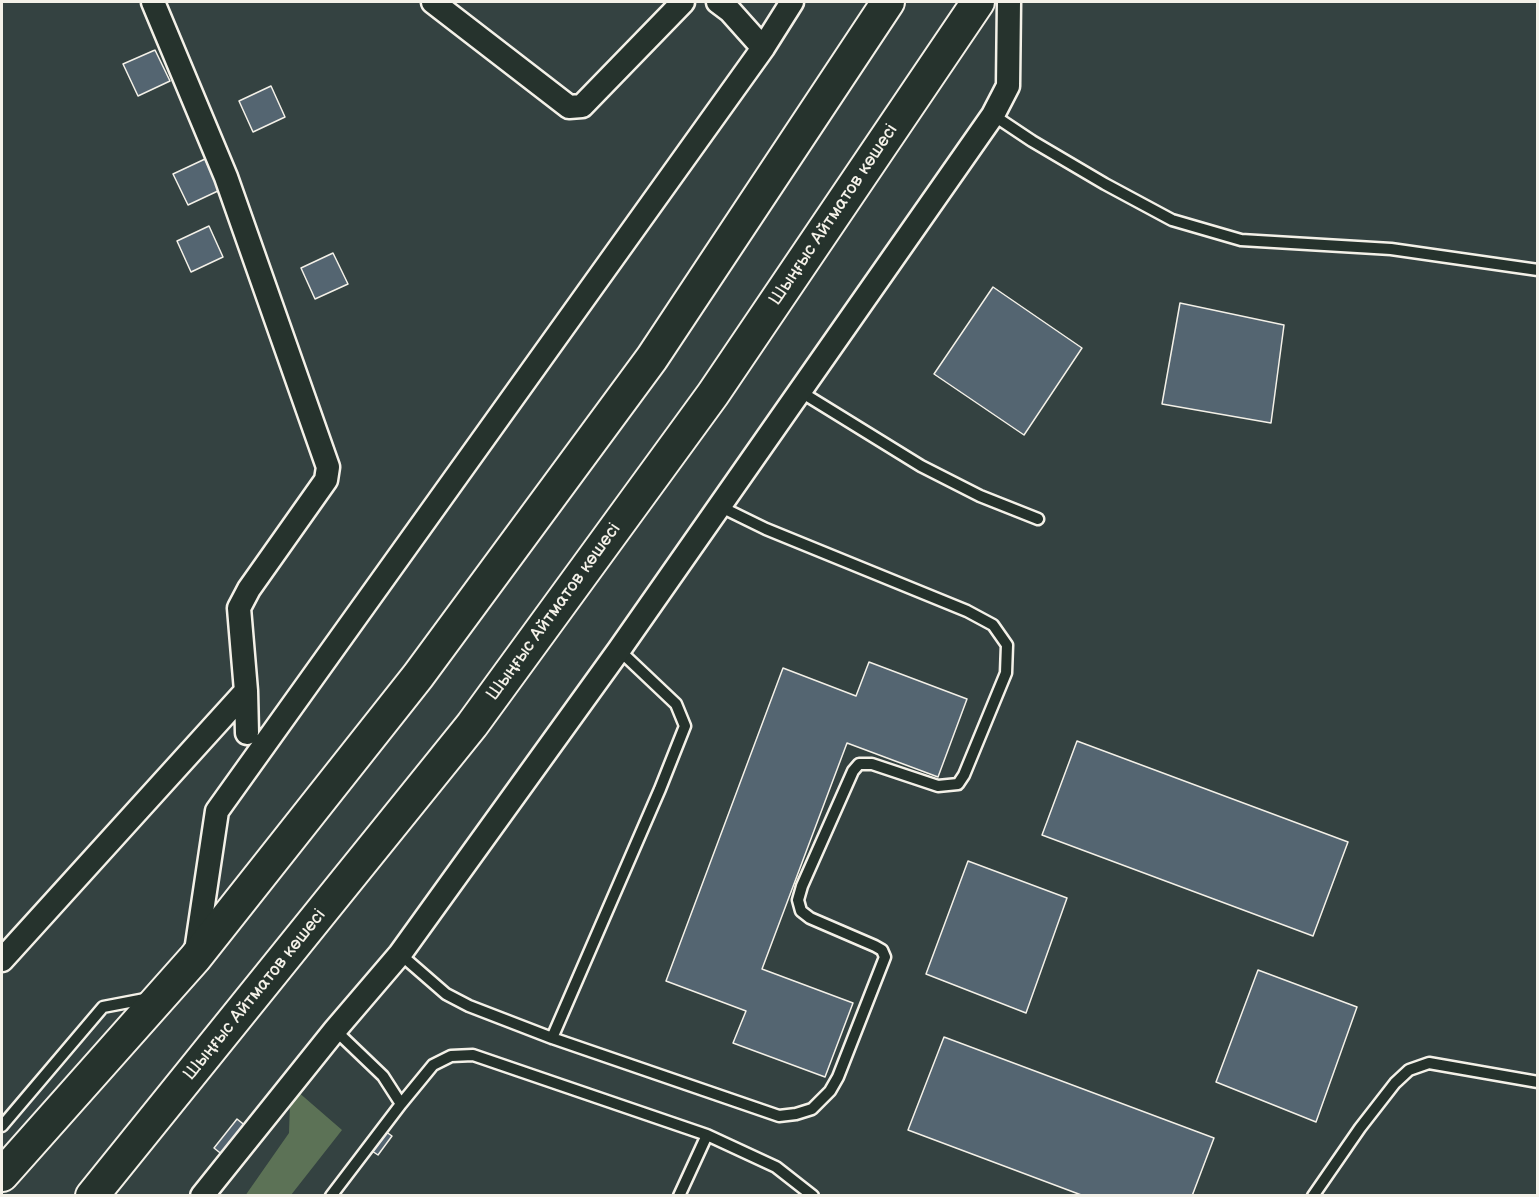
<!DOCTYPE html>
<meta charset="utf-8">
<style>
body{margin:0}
#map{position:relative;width:1539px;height:1197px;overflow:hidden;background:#344241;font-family:"Balsamiq Sans",sans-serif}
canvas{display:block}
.frame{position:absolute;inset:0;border:3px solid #f4f1e8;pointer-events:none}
</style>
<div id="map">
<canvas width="1539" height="1197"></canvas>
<div class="frame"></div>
</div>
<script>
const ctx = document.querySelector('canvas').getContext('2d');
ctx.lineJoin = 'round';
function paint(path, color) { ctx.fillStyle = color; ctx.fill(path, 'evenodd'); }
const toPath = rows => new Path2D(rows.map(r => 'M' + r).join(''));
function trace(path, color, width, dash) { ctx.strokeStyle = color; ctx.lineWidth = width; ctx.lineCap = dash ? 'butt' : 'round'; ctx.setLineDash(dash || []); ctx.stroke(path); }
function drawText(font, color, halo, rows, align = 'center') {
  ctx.font = font + ' "Balsamiq Sans",sans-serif'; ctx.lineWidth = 4.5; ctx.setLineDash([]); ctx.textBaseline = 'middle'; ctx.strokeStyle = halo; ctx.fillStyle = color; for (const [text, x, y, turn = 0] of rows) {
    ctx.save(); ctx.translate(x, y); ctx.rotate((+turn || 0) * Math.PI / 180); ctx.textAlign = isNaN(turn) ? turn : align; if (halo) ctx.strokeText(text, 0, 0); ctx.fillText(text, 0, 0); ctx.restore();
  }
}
paint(toPath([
 [297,1091,342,1130,291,1195,245,1196,289,1133,290,1103]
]), '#5c7256');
const building = toPath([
 [155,50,170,81,138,96,123,64,155,50],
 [271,86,285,117,253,132,239,101,271,86],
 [205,159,220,190,188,205,173,174,205,159],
 [209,226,223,257,191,272,177,241,209,226],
 [333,253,348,284,315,299,301,268,333,253],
 [993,287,1082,348,1024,435,934,374,993,287],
 [1180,303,1284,325,1271,423,1162,404,1180,303],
 [869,662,967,699,938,777,847,743,762,969,853,1003,825,1077,733,1043,746,1011,666,981,783,668,856,696,869,662],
 [1077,741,1348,842,1313,936,1042,835,1077,741],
 [968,861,1067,898,1026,1013,926,974,968,861],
 [1258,970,1357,1007,1316,1122,1216,1082,1258,970],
 [944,1037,1214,1138,1192,1196,1084,1196,908,1130,944,1037],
 [237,1119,252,1131,229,1160,214,1148,237,1119],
 [382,1129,392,1136,378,1155,369,1149,382,1129]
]);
paint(building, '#546571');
trace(building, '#f4f1e8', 1.5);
const service = toPath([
 [993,115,1032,141,1105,184,1172,220,1241,240,1391,249,1538,270],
 [801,392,921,466,980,496,1038,519],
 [400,954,446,994,469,1006,552,1038,779,1116,796,1114,812,1109,830,1091,838,1077,885,957,882,950,875,946,810,918,801,911,798,900,802,886,853,771,859,764,872,764,938,786,958,784,964,775,1006,673,1007,645,993,625,967,611,766,529,719,506],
 [552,1038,660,789,685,726,676,704,619,650],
 [401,1104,433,1065,451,1056,473,1055,707,1135,776,1167,813,1196],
 [2,1126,103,1007,150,998],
 [331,1196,401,1104,383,1076,335,1030],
 [679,1196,707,1135],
 [1313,1196,1360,1128,1395,1083,1409,1070,1429,1063,1538,1082]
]);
const minor = toPath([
 [153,2,226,177,328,467,326,480,249,589,239,608,246,691,247,733],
 [433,2,569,107,582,106,683,2],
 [718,2,730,11,763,48],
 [195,958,217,811,763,48,792,2],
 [2,960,246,691],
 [202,1196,335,1030,400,954,619,650,993,115,1008,86,1009,2]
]);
const secondary = toPath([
 [2,1175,195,958,418,676,652,358,888,2],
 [92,1196,472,725,713,394,978,2]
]);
trace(service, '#f4f1e8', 15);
trace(minor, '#f4f1e8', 27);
trace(secondary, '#f4f1e8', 36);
trace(service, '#26332d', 10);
trace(minor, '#26332d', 22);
trace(secondary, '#26332d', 32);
drawText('18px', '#f4f1e8', '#26332d', [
 ["Шыңғыс Айтматов көшесі",834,215,-56],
 ["Шыңғыс Айтматов көшесі",554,612,-54],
 ["Шыңғыс Айтматов көшесі",255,995,-51]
]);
</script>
